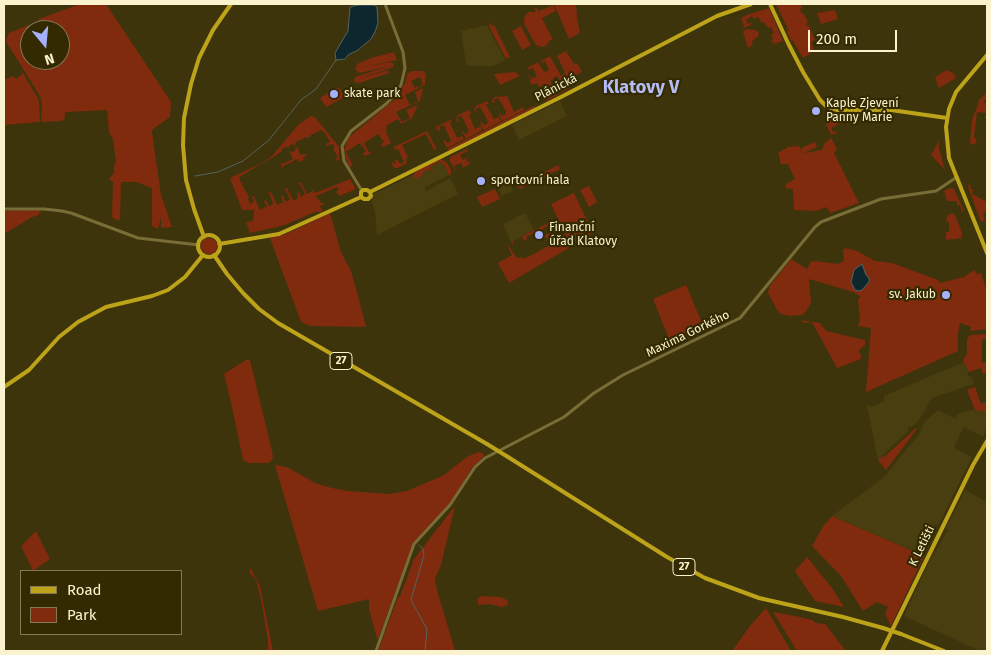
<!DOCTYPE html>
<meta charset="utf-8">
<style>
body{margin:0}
#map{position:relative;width:991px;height:655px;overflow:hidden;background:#3d340c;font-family:"Fira Sans",sans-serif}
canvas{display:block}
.frame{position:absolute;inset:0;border:5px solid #fbf3ce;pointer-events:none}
.legend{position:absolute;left:20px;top:570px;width:162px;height:65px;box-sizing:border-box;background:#332a01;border:1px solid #837a53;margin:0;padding:6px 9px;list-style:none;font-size:15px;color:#fbf3ce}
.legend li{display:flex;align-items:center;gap:10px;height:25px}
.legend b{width:25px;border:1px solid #837a53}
.north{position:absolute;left:20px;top:20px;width:50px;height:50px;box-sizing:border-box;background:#332a01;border:1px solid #837a53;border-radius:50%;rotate:163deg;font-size:14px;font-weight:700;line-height:20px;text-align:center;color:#fbf3ce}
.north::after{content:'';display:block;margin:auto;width:18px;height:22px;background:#a6b1fc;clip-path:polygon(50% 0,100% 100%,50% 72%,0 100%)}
.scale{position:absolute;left:808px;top:30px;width:89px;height:22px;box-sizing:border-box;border:2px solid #fbf3ce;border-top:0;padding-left:6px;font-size:15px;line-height:18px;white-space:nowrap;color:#fbf3ce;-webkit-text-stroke:4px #332a01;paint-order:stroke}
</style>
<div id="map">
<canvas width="991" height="655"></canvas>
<div class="frame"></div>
<ul class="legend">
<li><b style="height:6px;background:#bda319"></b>Road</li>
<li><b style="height:14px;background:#802a0e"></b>Park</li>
</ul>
<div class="north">N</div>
<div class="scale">200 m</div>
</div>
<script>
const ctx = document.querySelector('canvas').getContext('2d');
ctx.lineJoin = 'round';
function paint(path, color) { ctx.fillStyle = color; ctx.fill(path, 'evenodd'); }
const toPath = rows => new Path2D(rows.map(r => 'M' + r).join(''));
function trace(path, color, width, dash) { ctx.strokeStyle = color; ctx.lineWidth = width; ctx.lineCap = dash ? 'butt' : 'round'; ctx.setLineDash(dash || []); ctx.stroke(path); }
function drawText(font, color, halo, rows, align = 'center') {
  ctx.font = font + ' "Fira Sans",sans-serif'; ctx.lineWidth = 4.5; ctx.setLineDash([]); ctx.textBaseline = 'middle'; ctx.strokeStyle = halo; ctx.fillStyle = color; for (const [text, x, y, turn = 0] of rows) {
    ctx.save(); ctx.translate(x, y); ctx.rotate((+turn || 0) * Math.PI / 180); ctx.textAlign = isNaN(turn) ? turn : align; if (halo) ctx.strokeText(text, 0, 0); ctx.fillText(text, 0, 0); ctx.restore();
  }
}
paint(toPath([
 [487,25,505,60,493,66,468,66,466,63,461,31],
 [560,101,567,116,519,140,512,125],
 [439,162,444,165,449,175,425,187,426,191,450,178,458,194,377,235,375,212,371,199,372,195],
 [508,180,513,191,502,196,496,185],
 [525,213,534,230,511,242,503,224],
 [964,362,969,372,967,373,969,377,971,376,974,384,932,398,919,420,913,426,908,427,909,430,878,460,867,406,869,405,871,407,884,401,884,396],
 [938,410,956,419,957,414,972,410,987,412,987,426,983,437,964,427,960,434,954,448,972,457,942,518,938,525,935,524,920,554,832,516,883,478,920,433,924,422],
 [965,490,987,502,987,651,980,651,904,616,929,562,948,530,946,528]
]), '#483e10');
paint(toPath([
 [80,4,106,4,171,102,170,117,153,129,152,132,161,195,172,227,161,228,161,217,158,229,152,226,152,188,136,182,121,182,120,219,118,221,112,217,113,182,109,179,114,173,114,166,116,161,113,139,109,133,107,110,65,112,65,118,62,121,41,122,42,105,41,98,7,43,6,40,9,33,29,25,31,27,38,25,39,19],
 [30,30,60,30,60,60,30,60],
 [554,4,576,4,577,17,580,33,569,39],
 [776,4,801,4,802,8,800,9,802,14,804,14,808,22,806,25,809,26,815,40,811,42,814,51,803,58,793,41,791,40,786,30,786,29,787,31,789,31],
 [553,5,556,11,542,18,553,40,550,40,547,45,544,47,538,46,535,44,524,23,524,18,528,12,536,12,534,8,536,7,539,12,539,11],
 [769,8,783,41,774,44,771,40,773,39,771,35,774,33,771,27,768,28,764,22,762,23,758,17,754,19,752,16,746,20,748,24,751,22,752,24,744,28,742,28,744,27,742,20,740,20,744,16],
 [835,10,838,19,821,24,817,13],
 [490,22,492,26,494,25,510,57,506,59,489,26],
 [521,26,531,45,522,50,512,31],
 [746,29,755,30,758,32,759,36,752,41,753,44,748,48,743,32],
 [566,51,574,64,577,63,582,72,566,80,570,88,559,94,554,84,557,87,561,85,558,77,557,76,553,78,554,83,552,79,550,80,558,95,546,101,541,91,543,90,545,93,549,92,545,84,543,84,540,88,537,83,532,85,526,72,531,80,532,79,531,75,533,78,537,77,533,68,528,70,530,74,527,68,538,62,544,72,549,70,545,61,542,63,541,61,550,56,561,76,565,73,557,56],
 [394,52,397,60,358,68,390,62,394,64,393,67,357,80,388,70,389,73,359,83,354,82,355,77,389,66,360,73,355,70,357,64,371,58],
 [947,70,954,74,956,78,939,88,935,77],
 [411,71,423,71,426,74,425,85,420,87,420,86,423,84,420,77,411,81,415,88,418,86,419,88,405,95,410,105,418,101,415,92,423,88,420,101,396,112,402,122,410,118,406,110,418,105,412,118,401,124,398,119,387,125,386,132,391,143,383,147,381,144,384,142,378,134,364,143,369,152,372,153,364,156,363,153,366,152,363,146,361,146,360,143,346,152,353,166,351,167,348,164,344,150,349,137,394,100,405,83,407,74],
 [515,72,520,76,500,85,494,74],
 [23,73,39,100,40,122,4,125,4,80,13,76,16,79],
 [336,87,340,89,345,97,326,107,320,98],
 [985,94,987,98,984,101,987,107,987,119,985,118,986,113,977,112,974,136,977,142,973,145,970,143,972,120,979,102,978,101],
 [507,96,514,112,523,107,524,110,502,121,499,114,500,113,502,116,506,114,506,111,498,98,494,100,495,103,493,103,492,100,495,97],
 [487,101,489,103,486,105,494,119,499,117,501,121,484,130,480,123,482,122,484,125,488,123,487,120,480,107,475,109,477,112,475,113,474,109,476,106],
 [534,106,535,108,448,151,447,149],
 [469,110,471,113,469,115,475,129,481,126,482,130,466,139,462,132,463,131,465,134,469,132,463,118,461,116,457,118,459,121,457,122,456,119,458,115],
 [311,116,315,117,339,147,339,160,337,161,336,159,334,160,338,157,333,149,335,147,332,144,326,146,326,144,330,142,325,133,321,130,311,135,309,138,306,137,296,142,295,146,292,144,289,146,289,148,286,147,282,149,282,151,275,156,239,177,241,183,243,183,242,185,249,197,248,199,250,204,254,202,252,196,254,196,260,210,267,206,264,201,266,200,269,206,272,205,273,203,269,193,266,193,271,192,277,205,283,202,281,196,283,196,286,202,290,199,285,189,283,189,287,188,293,200,296,200,298,197,297,192,298,191,301,197,305,194,300,184,297,184,301,182,307,194,313,191,312,188,315,193,350,179,356,189,340,196,336,192,339,189,337,187,316,196,321,203,323,202,324,204,320,206,323,212,315,212,285,225,250,233,246,222,253,221,254,210,242,210,230,178,262,163,272,156,299,124],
 [843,116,848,117,852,116,853,122,847,122,848,127,845,121,831,128,833,132,836,131,837,133,831,135,826,124,828,121],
 [450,120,452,121,450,123,457,138,462,136,464,139,447,148,443,141,445,140,447,143,451,141,445,127,443,125,439,127,440,130,438,132,436,127],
 [427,131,437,149,434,150,426,134,402,145,408,157,406,159,407,163,398,168,394,168,392,164,392,162,396,164,395,160,398,160,400,164,404,162,398,149,395,150,394,147],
 [831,138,837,149,834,153,859,203,830,213,827,207,816,211,794,210,793,189,786,188,786,184,795,179,788,164,781,164,778,153,788,147,799,146,803,154,801,148,815,142,817,147,804,153,822,150,824,144],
 [939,141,939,148,945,170,931,155],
 [298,147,300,155,305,154,307,156,303,157,304,160,299,162,297,159,291,162,292,165,290,163,283,166,283,169,280,163,282,164,293,159,289,151,291,152,295,151,295,148],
 [467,149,468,151,460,155,463,160,468,157,466,160,467,162,469,161,470,164,461,169,463,167,461,163,454,166,456,172,450,162,450,157],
 [441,159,447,163,451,170,451,175,449,175,444,165,439,162,430,167,437,181,430,169,422,173,423,175,416,179,413,177,415,172],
 [558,165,560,169,520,189,518,186],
 [969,184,971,185,970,188,973,190,972,194,987,202,987,211,983,213,985,220,981,222,968,187],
 [589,186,597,202,589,207,580,190],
 [950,188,954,189,964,211,962,212,960,205,957,205,957,201,947,201,944,191],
 [495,189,500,199,482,207,477,197],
 [574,193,593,233,570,244,551,204],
 [40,210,39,215,32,217,4,234,4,211],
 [330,213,341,252,351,271,357,292,366,327,310,326,301,322,270,238,286,234],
 [952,213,955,215,962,233,961,237,964,238,946,240,946,232,949,232,949,222,946,221,947,216],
 [556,219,569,248,509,283,498,263,512,255,506,242,516,257,519,258,523,257,524,259,563,238,560,232,548,238,549,240,547,241,547,239,543,236,551,232,548,226,526,237,527,239,524,241,522,237,513,241,514,246,511,242],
 '201 246a8 8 0 1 1 16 0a8 8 0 1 1-16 0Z',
 [845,248,857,251,875,261,892,263,938,280,940,283,964,277,974,270,977,274,981,273,987,292,987,329,970,331,971,327,960,323,958,334,958,351,866,392,871,328,858,326,860,320,858,299,860,298,860,296,853,292,809,279,811,303,805,313,802,315,790,316,781,314,777,310,768,293,769,287,791,259,807,269,811,262,816,261,838,264,844,261,843,250],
 [686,285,705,330,671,344,653,299],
 [800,320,820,323,826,331,865,340,865,345,859,350,861,356,861,359,837,368,813,324,811,322,805,323],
 [987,334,987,339,982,339,982,363,987,362,987,372,983,374,981,368,969,372,963,360,967,354,967,339,970,335],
 [246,360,250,360,272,451,273,458,269,463,249,463,243,460,232,407,224,374],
 [975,387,981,404,987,402,987,412,975,410,967,390],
 [916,428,917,429,886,470,878,460,883,456,884,457],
 [478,452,483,453,484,456,472,468,449,505,413,544,378,639,377,639,369,609,369,599,318,611,275,465,287,467,315,483,332,488,348,491,389,494,407,491,444,475,467,457],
 [455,506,441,565,435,579,437,590,455,651,378,651,398,597,400,596,414,559],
 [832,516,924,556,891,626,885,614,888,607,877,602,863,611,841,576,812,546,824,525],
 [36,531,50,559,33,571,21,546],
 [807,557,832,588,844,607,815,601,795,571],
 [250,567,260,586,273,651,268,651,268,641,261,599,256,580,250,573],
 [481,596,500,597,507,600,508,605,501,607,490,604,478,605,478,598],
 [766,608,791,651,732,651,750,626],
 [773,612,800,617,812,620,816,623,825,624,846,651,797,651]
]), '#802a0e');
const water = toPath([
 [358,5,374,5,377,7,378,23,375,32,371,39,358,50,348,55,345,59,336,60,335,53,348,31,350,7,358,5],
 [862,264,866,275,869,278,869,282,862,290,859,291,855,290,851,282,854,270,862,264]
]);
paint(water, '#0e272e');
trace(water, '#55645e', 1);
trace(toPath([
 [195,176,218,172,243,161,269,140,301,100,316,89,336,60],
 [419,545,423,549,424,555,411,600,427,629,425,651]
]), '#55645e', 1);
trace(toPath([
 [362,191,344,161,342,146,351,131,386,104,394,96,401,85,405,68,403,52,385,4],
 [4,209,44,209,62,211,71,213,138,238,199,245],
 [376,651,414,544,450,505,475,467,485,458,564,417,594,393,623,375,740,318,815,227,821,222,881,199,936,191,957,177]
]), '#796d37', 3);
trace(toPath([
 [770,4,788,43,803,72,820,100,826,106,837,110,891,110,947,118],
 [987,55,956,92,949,109,946,127,949,158,987,253],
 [361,197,361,192,363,190,367,190,370,192],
 '198 246a11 11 0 1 1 22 0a11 11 0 1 1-22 0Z',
 [204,237,194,209,186,180,183,145,184,118,191,84,199,58,213,30,231,4],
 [219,244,279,234,361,197,364,199,368,199,371,196,370,192,561,97,717,16,751,4],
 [214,255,227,274,243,293,259,309,278,323,487,444],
 [4,387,29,370,59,337,78,322,106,307,152,296,168,290,185,277,203,255],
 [508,457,667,557,705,578,759,598,843,617,883,628],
 [901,634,944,651],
 [882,651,973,465,987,441]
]), '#bda319', 4);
trace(toPath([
 [487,444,508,457],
 [883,628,901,634]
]), '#bda319', 4);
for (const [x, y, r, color] of [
 [334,94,5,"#a6b1fc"],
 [816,111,5,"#a6b1fc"],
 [481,181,5,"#a6b1fc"],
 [539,235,5,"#a6b1fc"],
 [946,295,5,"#a6b1fc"]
]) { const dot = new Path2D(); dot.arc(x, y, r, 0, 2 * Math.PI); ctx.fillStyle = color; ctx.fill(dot); trace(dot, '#332a01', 2); }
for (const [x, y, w] of [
 [341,361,22],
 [684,567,22]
]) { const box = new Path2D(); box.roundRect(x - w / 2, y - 8.5, w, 17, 4); ctx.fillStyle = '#332a01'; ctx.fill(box); trace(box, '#fbf3ce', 1); }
drawText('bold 11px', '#fbf3ce', null, [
 ["27",341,361],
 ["27",684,567]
]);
drawText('12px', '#fbf3ce', '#332a01', [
 ["Plánická",556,88,-27],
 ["Maxima Gorkého",688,334,-26],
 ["K Letišti",922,546,-64]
]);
drawText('12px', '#fbf3ce', '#332a01', [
 ["skate park",344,94],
 ["Kaple Zjevení",826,104],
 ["Panny Marie",826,118],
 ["sportovní hala",491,181],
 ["Finanční",549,228],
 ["úřad Klatovy",549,242],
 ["sv. Jakub",936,295,"right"]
], 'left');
drawText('bold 18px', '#b3bcf4', '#332a01', [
 ["Klatovy V",641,88]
]);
</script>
